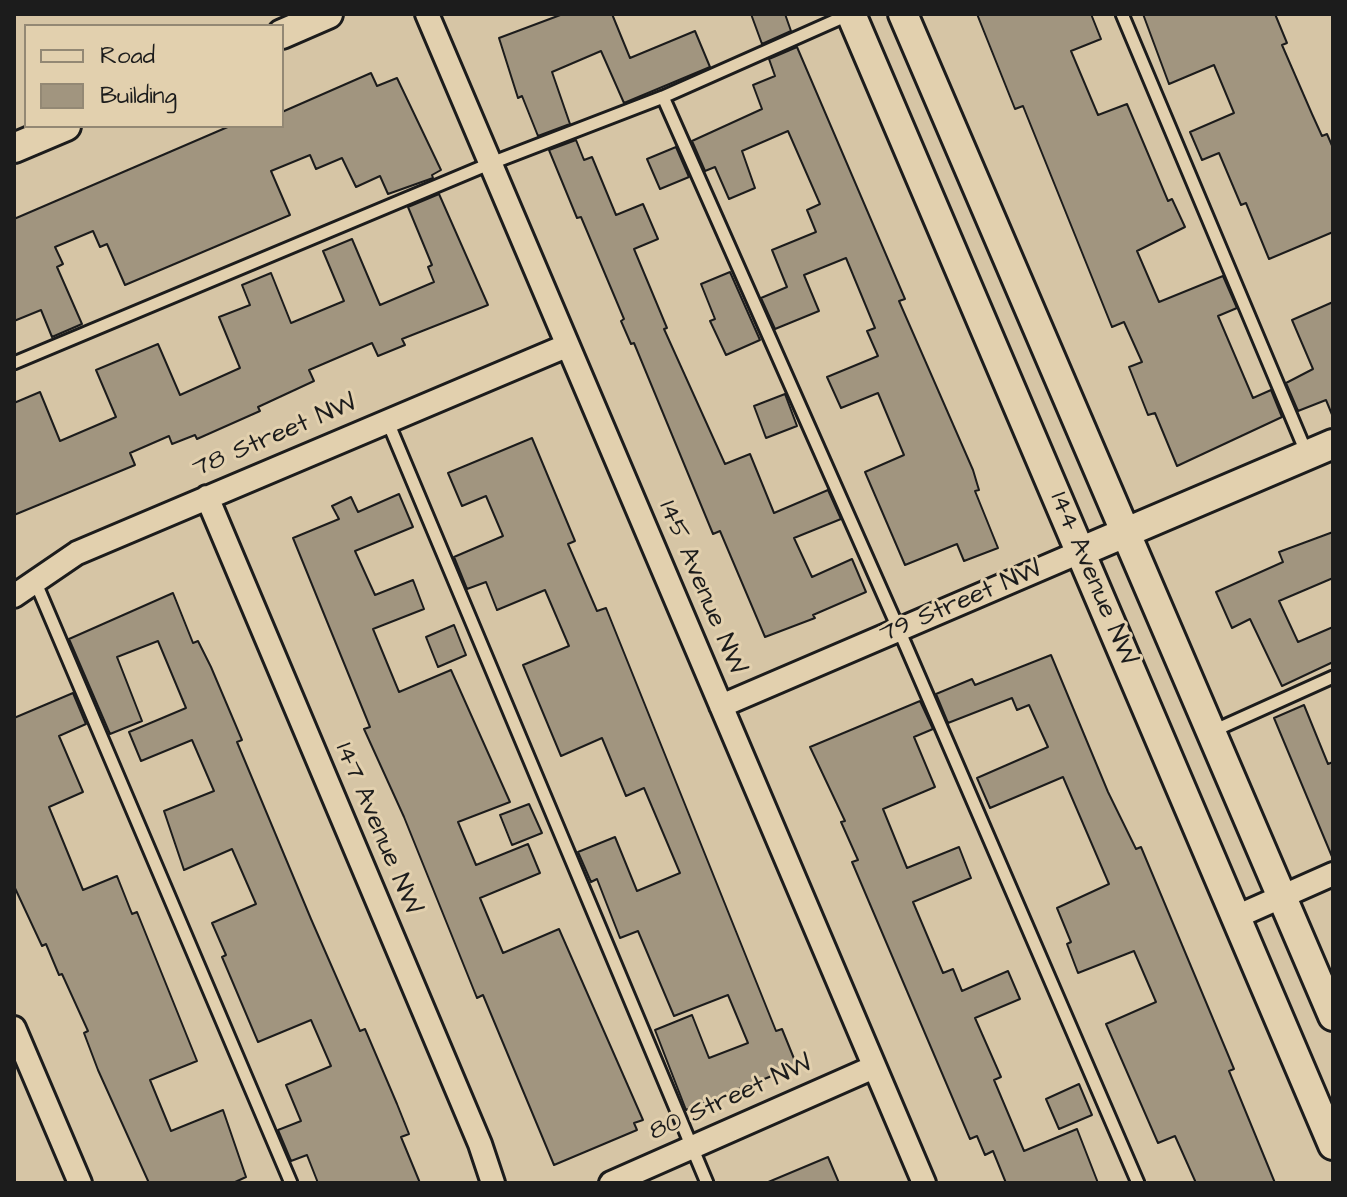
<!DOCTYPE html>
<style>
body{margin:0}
#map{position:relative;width:1347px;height:1197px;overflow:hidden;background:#d6c5a5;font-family:"Architects Daughter",sans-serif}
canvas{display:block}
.frame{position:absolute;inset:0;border:16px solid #1c1c1c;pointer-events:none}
.legend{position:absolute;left:24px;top:24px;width:260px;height:104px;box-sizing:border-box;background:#e2d0ae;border:2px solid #938874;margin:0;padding:10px 14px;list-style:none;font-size:24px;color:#1c1c1c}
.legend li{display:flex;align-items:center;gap:16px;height:40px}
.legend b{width:40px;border:2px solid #938874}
</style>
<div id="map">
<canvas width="1347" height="1197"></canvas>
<div class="frame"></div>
<ul class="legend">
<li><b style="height:10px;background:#e2d0ae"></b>Road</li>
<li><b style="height:22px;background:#a1957f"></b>Building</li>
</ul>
</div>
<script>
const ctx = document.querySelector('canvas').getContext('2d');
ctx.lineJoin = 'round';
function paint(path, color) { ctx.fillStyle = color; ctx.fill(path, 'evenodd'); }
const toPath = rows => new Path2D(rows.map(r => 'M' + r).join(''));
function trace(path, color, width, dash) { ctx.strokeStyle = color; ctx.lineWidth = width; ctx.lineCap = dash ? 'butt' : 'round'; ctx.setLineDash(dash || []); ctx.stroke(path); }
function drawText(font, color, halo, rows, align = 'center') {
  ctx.font = font + ' "Architects Daughter",sans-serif'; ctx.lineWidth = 6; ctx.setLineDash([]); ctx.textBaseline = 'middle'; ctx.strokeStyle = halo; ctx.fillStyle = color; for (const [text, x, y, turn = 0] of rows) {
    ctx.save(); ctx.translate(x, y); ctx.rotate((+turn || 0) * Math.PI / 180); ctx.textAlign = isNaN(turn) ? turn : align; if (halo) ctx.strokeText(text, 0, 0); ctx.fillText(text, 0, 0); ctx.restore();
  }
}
const building = toPath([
 [563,14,612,14,630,58,695,31,710,67,624,103,601,51,552,72,570,124,538,136,522,96,518,98,499,38,563,14],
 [751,14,785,14,791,31,762,44,751,14],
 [977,14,1091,14,1101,39,1071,51,1098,115,1127,104,1168,201,1172,199,1185,227,1137,251,1159,302,1223,276,1237,308,1218,316,1253,398,1271,390,1282,417,1177,466,1155,413,1148,415,1129,367,1142,362,1124,322,1112,327,1023,106,1015,109,977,14],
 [1143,14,1275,14,1287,43,1282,45,1312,114,1322,136,1327,134,1333,148,1333,232,1269,259,1246,203,1241,205,1219,153,1202,160,1190,132,1234,113,1214,65,1169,84,1143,14],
 [797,47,905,299,899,301,973,470,979,490,975,491,998,548,964,561,957,544,905,565,865,472,904,455,878,393,841,408,827,377,878,356,867,331,875,328,846,258,804,275,819,311,775,329,761,298,787,287,772,250,816,232,807,210,820,204,788,131,742,151,755,188,729,199,715,167,705,171,692,141,762,109,753,85,775,76,769,59,797,47],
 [371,73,377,86,397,78,441,170,432,175,433,178,388,194,380,176,356,187,342,158,316,169,310,155,271,171,290,215,125,285,107,244,100,247,93,231,55,247,63,264,57,267,82,324,52,337,41,310,14,321,14,219,230,126,282,126,282,112,371,73],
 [576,140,584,160,592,157,616,215,643,204,658,239,634,249,667,328,664,329,725,464,750,454,774,513,828,490,841,519,794,538,812,577,852,559,866,592,813,615,815,618,765,637,720,531,713,534,634,343,631,344,621,321,624,319,581,217,577,218,549,150,576,140],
 [676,147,689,177,660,189,647,159,676,147],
 [439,194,488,305,402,339,405,345,378,356,372,343,309,370,314,381,258,407,260,411,197,439,195,435,172,444,169,436,130,453,135,465,14,515,14,403,40,392,60,441,116,417,96,370,158,344,180,395,240,368,219,317,250,305,242,285,271,273,291,323,344,301,323,251,352,239,380,305,434,282,428,267,432,265,408,207,439,194],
 [730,272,760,340,726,355,710,321,715,319,701,284,730,272],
 [1333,302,1333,417,1326,400,1298,411,1286,383,1313,369,1292,320,1333,302],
 [785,394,797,426,766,438,754,406,785,394],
 [532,438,575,541,568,544,597,611,606,608,776,1031,782,1029,797,1066,686,1110,655,1030,692,1015,709,1058,748,1043,728,995,674,1016,638,931,620,938,597,879,591,882,578,852,615,837,637,891,680,873,644,788,626,796,602,738,561,756,523,665,569,646,545,590,497,610,486,582,467,589,454,557,503,536,486,496,462,506,448,473,532,438],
 [399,494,413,527,355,551,375,595,413,580,424,609,373,629,399,692,451,670,510,802,458,822,476,865,528,844,540,873,480,898,503,953,559,929,643,1120,634,1123,637,1130,554,1165,483,995,477,998,404,817,364,729,370,727,293,538,339,519,332,506,351,497,358,512,399,494],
 [1333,532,1333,578,1279,601,1298,642,1333,627,1333,662,1282,686,1250,619,1232,628,1216,592,1283,562,1279,552,1333,532],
 [173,593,193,643,198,641,211,667,242,740,237,742,311,919,360,1031,365,1029,397,1104,409,1134,401,1137,420,1183,318,1183,307,1155,291,1161,278,1130,301,1121,286,1085,331,1066,311,1020,258,1042,222,957,226,955,212,923,256,904,232,849,184,870,164,811,214,791,192,740,141,761,129,732,186,708,158,641,117,657,142,721,110,734,69,639,173,593],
 [454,625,466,655,438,667,426,637,454,625],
 [1051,655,1108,792,1136,849,1141,847,1234,1069,1229,1071,1275,1183,1196,1183,1175,1136,1158,1143,1106,1024,1156,1002,1134,951,1078,973,1067,944,1071,942,1057,908,1109,884,1063,777,990,808,977,778,1048,747,1029,705,1017,710,1012,698,948,723,936,694,972,679,975,685,1051,655],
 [73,693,86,724,59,736,83,792,49,807,83,890,117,876,132,914,137,912,197,1061,150,1080,171,1131,223,1110,246,1177,233,1183,149,1183,98,1070,84,1033,88,1031,62,974,59,975,46,944,42,946,14,886,14,718,73,693],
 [920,701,933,729,914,737,935,787,883,809,907,868,959,847,971,878,913,902,943,973,953,969,962,991,1008,971,1020,999,975,1018,1001,1077,994,1080,1024,1151,1077,1129,1098,1183,1006,1183,993,1151,985,1155,977,1136,970,1139,852,862,858,860,841,822,845,821,810,747,920,701],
 [1304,705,1328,764,1333,762,1333,859,1274,718,1304,705],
 [529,804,542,833,512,845,500,815,529,804],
 [1079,1084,1092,1115,1059,1129,1046,1099,1079,1084],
 [828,1157,839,1183,766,1183,828,1157]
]);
paint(building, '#a1957f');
trace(building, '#1c1c1c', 2);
const service = toPath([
 [1122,14,1307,454],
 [663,97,899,630,1138,1183],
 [14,363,489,164,663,97,850,14],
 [387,420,707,1183],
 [35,581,291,1183],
 [1211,732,1333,677]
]);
const minor = toPath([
 [427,14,924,1183],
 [207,497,480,1144,493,1183],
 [14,596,77,553,566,346],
 [721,706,1080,552],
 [1236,917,1333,874],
 [14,1028,80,1183],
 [611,1183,874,1067]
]);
const tertiary = toPath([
 [851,14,1333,1145],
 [903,14,1333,1016],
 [282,34,328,14],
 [14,148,66,126],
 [1080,552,1333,444]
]);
trace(service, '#1c1c1c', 17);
trace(minor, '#1c1c1c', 28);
trace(tertiary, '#1c1c1c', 34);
trace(service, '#e2d0ae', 11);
trace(minor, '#e2d0ae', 22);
trace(tertiary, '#e2d0ae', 28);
drawText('26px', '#1c1c1c', '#e2d0ae', [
 ["78 Street NW",275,437,-23],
 ["144 Avenue NW",1092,579,67],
 ["145 Avenue NW",701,588,67],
 ["79 Street NW",961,603,-23],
 ["147 Avenue NW",377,829,67],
 ["80 Street NW",731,1099,-24]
]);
</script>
